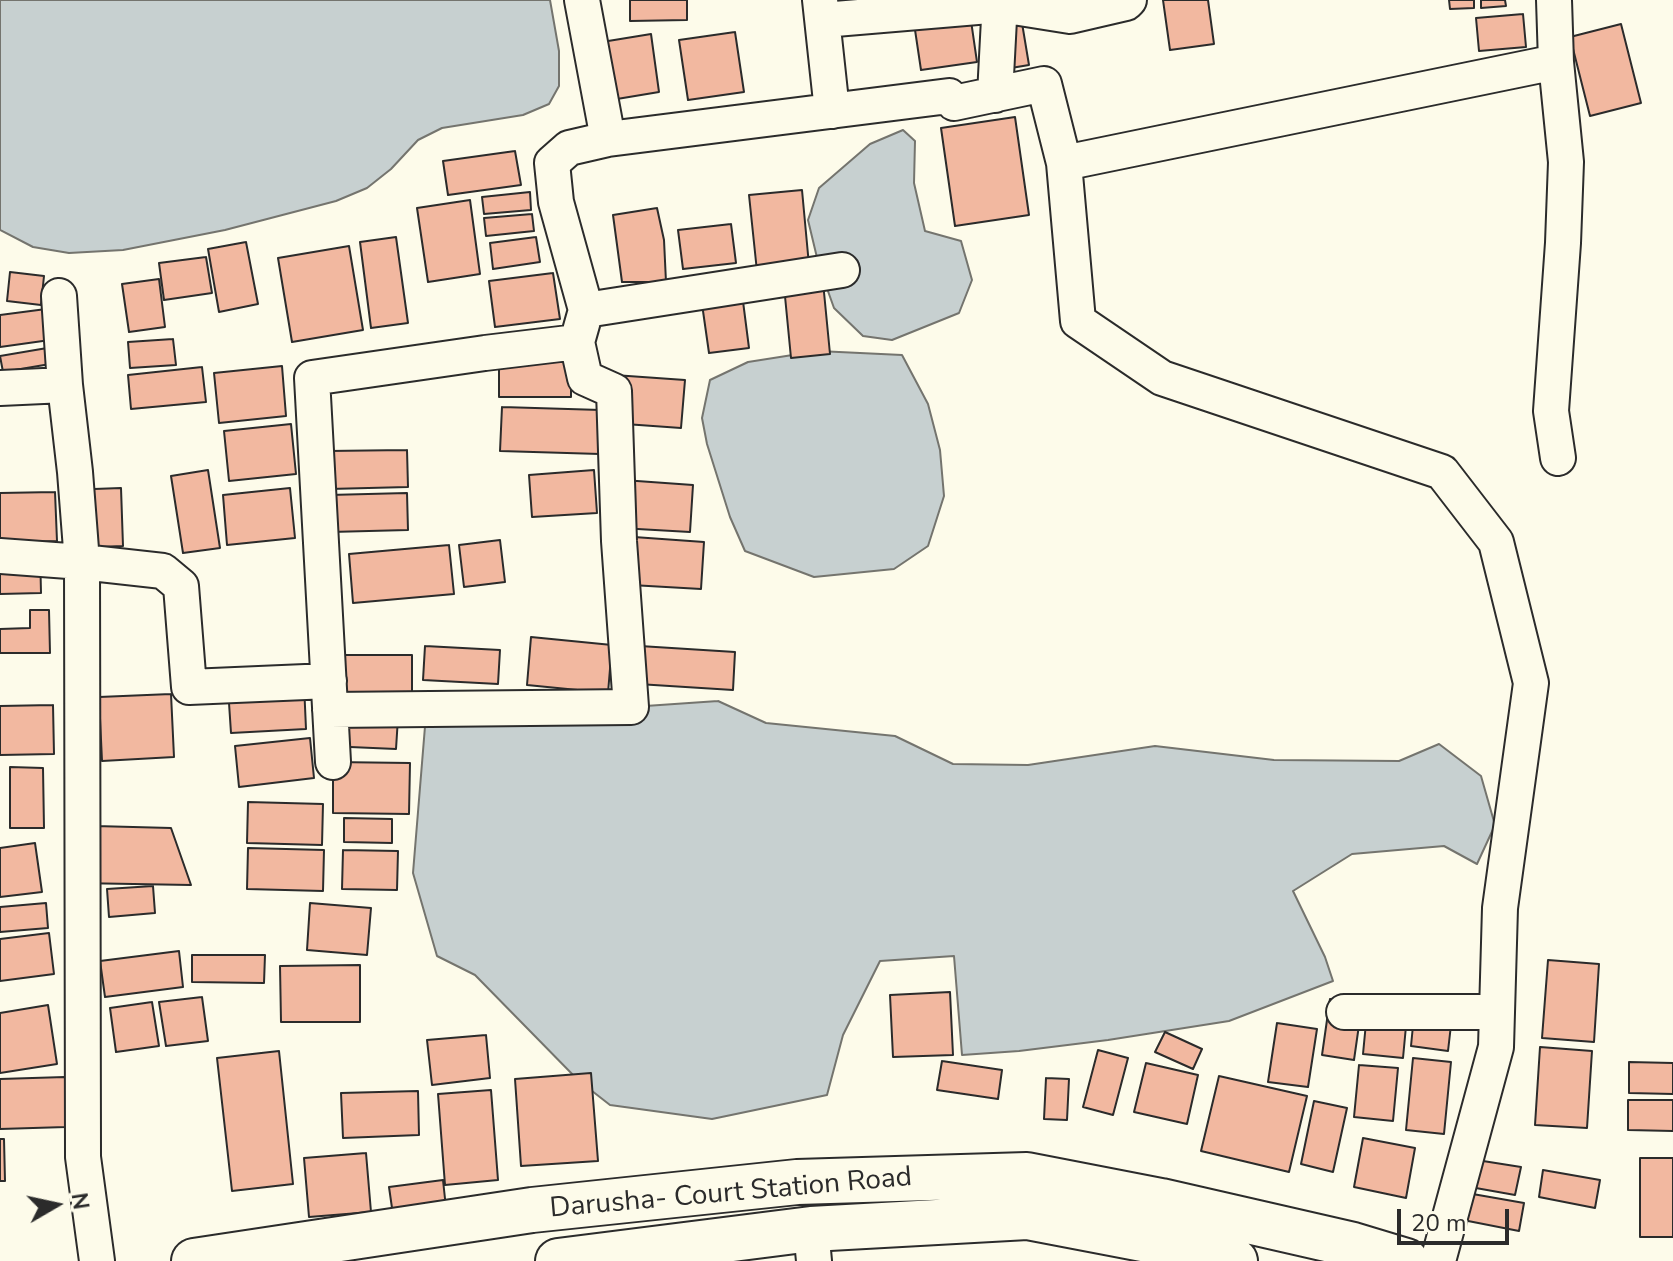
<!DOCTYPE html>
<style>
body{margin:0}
#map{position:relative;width:1673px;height:1261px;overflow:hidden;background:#fdfbea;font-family:"Nunito Sans",sans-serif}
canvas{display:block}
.north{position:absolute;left:16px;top:1165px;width:80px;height:80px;-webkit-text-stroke:6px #fdfbea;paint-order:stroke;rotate:81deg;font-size:22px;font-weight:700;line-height:32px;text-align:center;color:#2b2b2b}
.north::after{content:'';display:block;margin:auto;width:28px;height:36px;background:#2b2b2b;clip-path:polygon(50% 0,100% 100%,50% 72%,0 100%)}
.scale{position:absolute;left:1397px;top:1209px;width:112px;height:36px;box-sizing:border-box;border:4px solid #2b2b2b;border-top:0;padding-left:10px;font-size:24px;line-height:28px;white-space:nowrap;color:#2b2b2b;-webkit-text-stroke:6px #fdfbea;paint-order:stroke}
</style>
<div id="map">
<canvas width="1673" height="1261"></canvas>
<div class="north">N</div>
<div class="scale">20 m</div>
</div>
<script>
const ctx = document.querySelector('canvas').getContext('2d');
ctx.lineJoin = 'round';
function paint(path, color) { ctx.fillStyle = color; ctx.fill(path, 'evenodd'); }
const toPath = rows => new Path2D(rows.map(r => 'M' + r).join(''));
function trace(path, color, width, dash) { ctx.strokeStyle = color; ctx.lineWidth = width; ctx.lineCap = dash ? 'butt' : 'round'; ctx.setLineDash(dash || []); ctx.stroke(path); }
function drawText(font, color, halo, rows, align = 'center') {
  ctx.font = font + ' "Nunito Sans",sans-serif'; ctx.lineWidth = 6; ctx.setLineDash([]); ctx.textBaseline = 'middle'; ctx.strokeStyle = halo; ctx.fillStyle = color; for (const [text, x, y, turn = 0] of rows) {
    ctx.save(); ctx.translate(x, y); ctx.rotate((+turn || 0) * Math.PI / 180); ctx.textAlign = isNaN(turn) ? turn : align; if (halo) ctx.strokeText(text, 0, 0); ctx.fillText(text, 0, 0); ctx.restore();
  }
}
const water = toPath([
 [0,0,550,0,559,51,559,86,549,104,523,115,442,128,418,140,391,169,367,188,336,201,225,230,123,250,69,253,33,247,0,230,0,0],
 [903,130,915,141,914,183,925,231,961,241,972,280,959,313,892,340,863,336,834,308,819,266,808,220,819,188,870,144,903,130],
 [818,351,902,355,928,404,940,450,944,496,928,546,894,569,814,577,745,551,730,517,707,444,702,418,710,380,748,362,818,351],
 [718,701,766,723,895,736,953,764,1028,765,1155,746,1274,760,1399,761,1439,744,1481,776,1495,825,1477,864,1444,846,1352,854,1293,891,1325,957,1333,981,1229,1021,1108,1040,1019,1051,962,1055,954,956,880,961,843,1035,827,1095,712,1119,610,1105,578,1080,475,975,437,956,413,873,427,702,631,707,718,701]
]);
paint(water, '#c7d0d0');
trace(water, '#74746e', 2);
const building = toPath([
 [630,0,687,0,687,20,630,21,630,0],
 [968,0,977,62,921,70,911,3,968,0],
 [1163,0,1208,0,1214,44,1170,50,1163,0],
 [1449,0,1474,0,1474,8,1450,9,1449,0],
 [1481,0,1505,0,1506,6,1481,8,1481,0],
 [1020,11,1029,65,993,71,1020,11],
 [1523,14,1526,47,1479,51,1476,18,1523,14],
 [1621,24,1641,103,1590,116,1570,37,1621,24],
 [735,32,744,92,688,100,679,40,735,32],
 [651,34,659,92,611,100,602,42,651,34],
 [1015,117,1029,215,955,226,941,128,1015,117],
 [515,151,521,185,448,195,443,161,515,151],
 [802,190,810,276,758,281,749,195,802,190],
 [530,192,531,210,484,214,482,197,530,192],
 [470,200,480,274,428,282,417,208,470,200],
 [657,208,664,240,666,282,622,282,613,215,657,208],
 [532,214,534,231,486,236,484,218,532,214],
 [731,224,736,263,683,269,678,230,731,224],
 [396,237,408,323,371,328,360,242,396,237],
 [536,237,540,262,493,269,490,243,536,237],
 [246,242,258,304,219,312,208,249,246,242],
 [349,246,363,330,292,342,278,258,349,246],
 [206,257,212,293,164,300,159,263,206,257],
 [10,272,44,276,41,305,7,301,10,272],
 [553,273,560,319,495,327,489,281,553,273],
 [740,278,749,348,709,353,699,283,740,278],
 [159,279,165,327,129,332,122,284,159,279],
 [823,282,830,354,791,358,784,286,823,282],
 [46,309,50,340,0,347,0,315,46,309],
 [173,339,176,365,130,368,128,342,173,339],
 [53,347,56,363,3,372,0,356,53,347],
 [499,353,571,353,571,397,499,397,499,353],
 [282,366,286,416,219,423,214,373,282,366],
 [202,367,206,402,131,409,128,375,202,367],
 [614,375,685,380,681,428,611,423,614,375],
 [502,407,601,410,600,454,500,451,502,407],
 [291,424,296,474,229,481,224,431,291,424],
 [407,450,408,487,329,489,328,451,407,450],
 [208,470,220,548,183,553,171,476,208,470],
 [594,470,597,513,532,517,529,475,594,470],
 [623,480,693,485,690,532,620,528,623,480],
 [121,488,123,546,70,548,67,490,121,488],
 [290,488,295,538,227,545,223,495,290,488],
 [55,492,57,541,0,543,0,493,55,492],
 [407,493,408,530,330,532,329,495,407,493],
 [634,537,704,542,701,589,631,585,634,537],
 [500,540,505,582,464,587,459,545,500,540],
 [449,545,454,594,353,603,349,554,449,545],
 [40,550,41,593,0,594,0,551,40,550],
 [30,610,49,610,50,653,0,653,0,629,30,628,30,610],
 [531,637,612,645,608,693,527,685,531,637],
 [624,645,735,652,733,690,622,683,624,645],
 [425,646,500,650,498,684,423,680,425,646],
 [336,655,412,655,412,692,336,692,336,655],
 [304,684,306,729,231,733,228,688,304,684],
 [171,694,174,757,102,761,99,697,171,694],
 [329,698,399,702,396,749,327,746,329,698],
 [53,705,54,754,0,755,0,706,53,705],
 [310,738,314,778,239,787,235,746,310,738],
 [333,762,410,763,409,814,333,813,333,762],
 [10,767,43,768,44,828,10,828,10,767],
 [248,802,323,804,322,845,247,843,248,802],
 [344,818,392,819,392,843,344,842,344,818],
 [95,826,171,828,191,885,76,883,95,826],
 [35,843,42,892,0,897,0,848,35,843],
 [248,848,324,850,323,891,247,889,248,848],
 [343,850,398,851,397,890,342,889,343,850],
 [153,886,155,913,109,917,107,889,153,886],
 [46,903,48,928,0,932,0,907,46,903],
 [310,903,371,908,367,955,307,950,310,903],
 [49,933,54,974,0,981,0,939,49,933],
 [179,951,183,987,105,997,100,961,179,951],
 [192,955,265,955,264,983,192,982,192,955],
 [1548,960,1599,964,1594,1042,1542,1038,1548,960],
 [360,965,360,1022,281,1022,280,966,360,965],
 [950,992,953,1055,893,1057,890,995,950,992],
 [1416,995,1454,999,1448,1051,1411,1046,1416,995],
 [202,997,208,1041,166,1046,159,1002,202,997],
 [1330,999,1362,1004,1354,1060,1322,1055,1330,999],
 [152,1002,159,1046,116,1052,110,1008,152,1002],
 [1368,1002,1408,1005,1403,1058,1363,1054,1368,1002],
 [48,1005,57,1064,0,1073,0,1013,48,1005],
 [1277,1023,1317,1029,1308,1087,1268,1082,1277,1023],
 [1165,1032,1202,1049,1193,1069,1155,1052,1165,1032],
 [486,1035,490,1078,432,1085,427,1040,486,1035],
 [1540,1047,1592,1051,1587,1128,1535,1125,1540,1047],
 [1098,1050,1128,1058,1113,1115,1083,1107,1098,1050],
 [279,1051,293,1184,232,1191,217,1058,279,1051],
 [1413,1058,1451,1062,1444,1134,1406,1130,1413,1058],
 [942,1061,1002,1070,998,1099,937,1090,942,1061],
 [1629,1062,1673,1063,1673,1094,1629,1093,1629,1062],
 [1146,1063,1198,1075,1187,1124,1134,1112,1146,1063],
 [1359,1065,1398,1068,1393,1121,1354,1117,1359,1065],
 [591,1073,598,1161,521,1166,515,1079,591,1073],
 [1219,1076,1307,1096,1289,1172,1201,1151,1219,1076],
 [65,1077,66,1127,0,1129,0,1079,65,1077],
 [1046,1078,1069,1079,1067,1120,1044,1119,1046,1078],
 [491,1090,498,1180,445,1185,438,1094,491,1090],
 [418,1091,419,1135,343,1138,341,1093,418,1091],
 [1628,1100,1673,1100,1673,1131,1628,1130,1628,1100],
 [1314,1101,1347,1108,1333,1172,1301,1164,1314,1101],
 [1363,1138,1415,1148,1406,1198,1354,1187,1363,1138],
 [0,1139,4,1139,5,1181,0,1181,0,1139],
 [366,1153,371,1212,309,1217,304,1158,366,1153],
 [1464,1158,1521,1167,1515,1195,1459,1185,1464,1158],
 [1640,1158,1673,1158,1673,1237,1640,1237,1640,1158],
 [1543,1170,1600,1180,1595,1208,1539,1197,1543,1170],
 [443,1180,446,1208,393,1215,389,1187,443,1180],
 [1467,1193,1524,1203,1519,1231,1463,1220,1467,1193]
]);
paint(building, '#f2b8a0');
trace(building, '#2b2b2b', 2);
const street = toPath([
 [820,0,832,111],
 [1554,0,1556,62,1566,162,1563,243,1551,411,1558,458],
 [823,20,1001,5,1070,16,1126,3,1129,0],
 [995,95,1000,0],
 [608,139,949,96,954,103,1044,84,1064,163,1078,321,1162,378,1442,472,1496,542,1531,683,1500,908,1496,1047,1438,1261],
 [1064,163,1556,62],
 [59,296,65,385],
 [586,310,842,270],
 [0,388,65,385,75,472,82,562,163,571,181,586,189,687,329,681],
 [0,556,82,562,83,1157,97,1261],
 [330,710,631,707,619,541,614,391,585,378,577,342],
 [333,762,312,378,485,353,577,342,586,310,556,202,552,163,569,148,608,139,582,0],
 [1344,1012,1497,1012],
 [811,1229,814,1261]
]);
const secondary = toPath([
 [194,1261,532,1210,797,1182,1027,1175,1161,1201,1353,1245,1406,1261],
 [558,1261,811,1229,1027,1217,1153,1241,1235,1261]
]);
trace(street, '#2b2b2b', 38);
trace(secondary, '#2b2b2b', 48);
trace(street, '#fdfbea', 34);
trace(secondary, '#fdfbea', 44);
drawText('28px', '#2b2b2b', '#fdfbea', [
 ["Darusha- Court Station Road",731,1194,-5]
]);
</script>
